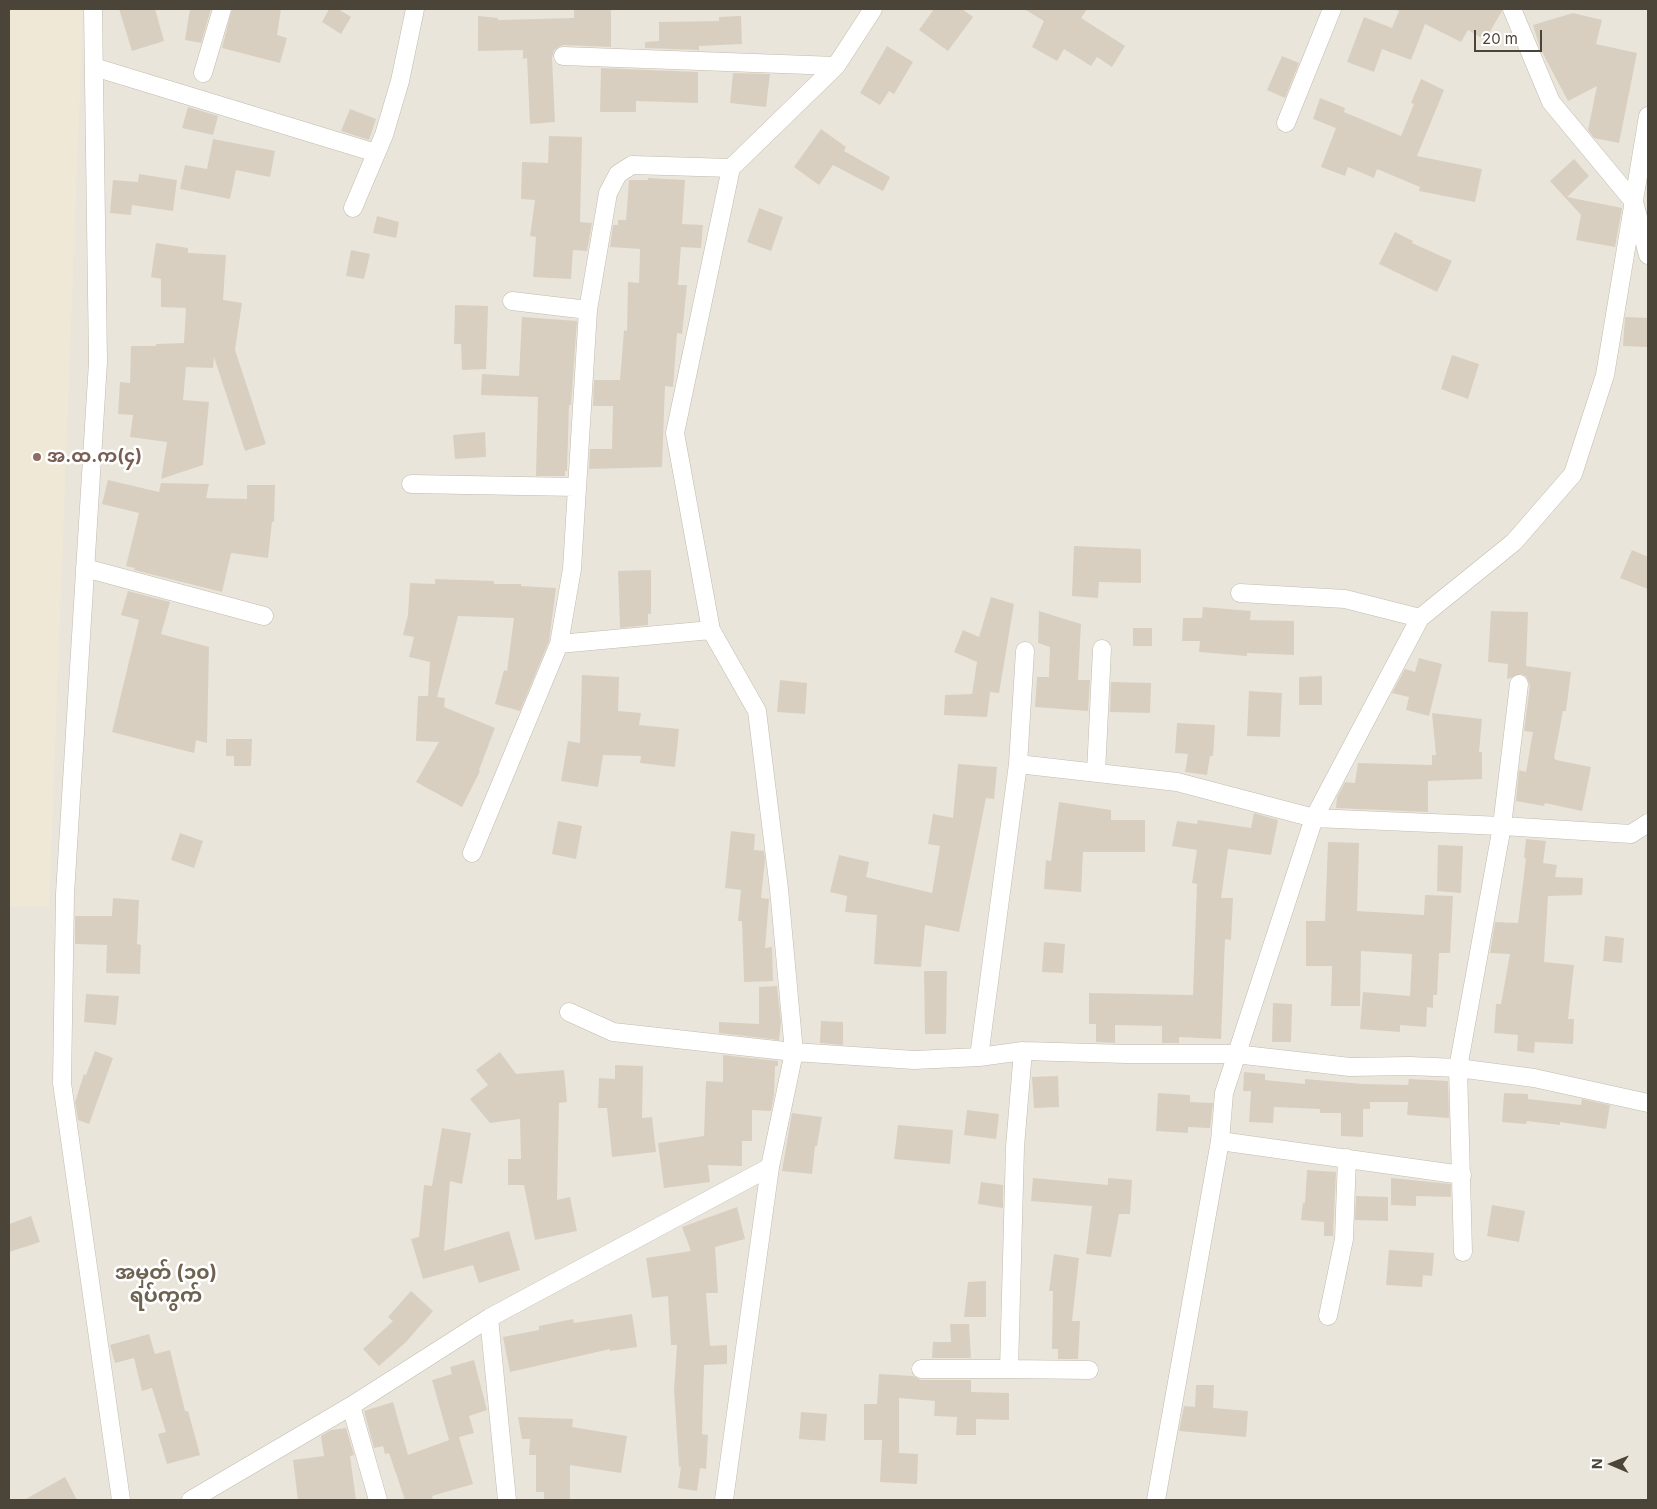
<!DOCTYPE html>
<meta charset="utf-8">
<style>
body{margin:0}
#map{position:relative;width:1657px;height:1509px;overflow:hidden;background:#f6f3ec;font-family:Inter,sans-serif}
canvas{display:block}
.frame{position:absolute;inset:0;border:10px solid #4b4439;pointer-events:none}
.north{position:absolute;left:1587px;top:1439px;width:50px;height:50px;-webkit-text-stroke:4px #fff;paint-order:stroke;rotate:271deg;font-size:14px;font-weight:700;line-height:20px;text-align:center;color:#4b4439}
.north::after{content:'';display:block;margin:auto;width:18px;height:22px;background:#4b4439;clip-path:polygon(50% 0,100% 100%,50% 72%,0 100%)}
.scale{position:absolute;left:1474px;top:30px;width:68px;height:22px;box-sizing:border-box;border:2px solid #4b4439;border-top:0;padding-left:6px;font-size:15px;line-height:18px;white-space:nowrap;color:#4b4439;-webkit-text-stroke:4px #fff;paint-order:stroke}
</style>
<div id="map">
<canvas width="1657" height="1509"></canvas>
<div class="frame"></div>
<div class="north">N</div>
<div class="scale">20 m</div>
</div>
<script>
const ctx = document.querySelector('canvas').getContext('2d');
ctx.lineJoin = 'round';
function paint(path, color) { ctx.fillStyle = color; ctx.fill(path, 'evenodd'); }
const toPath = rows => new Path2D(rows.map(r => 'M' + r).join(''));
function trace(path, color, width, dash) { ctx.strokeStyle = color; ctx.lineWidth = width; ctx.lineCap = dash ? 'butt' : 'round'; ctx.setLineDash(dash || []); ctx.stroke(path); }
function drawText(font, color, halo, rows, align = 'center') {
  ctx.font = font + ' Inter,"Noto Sans Myanmar",sans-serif'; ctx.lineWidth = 5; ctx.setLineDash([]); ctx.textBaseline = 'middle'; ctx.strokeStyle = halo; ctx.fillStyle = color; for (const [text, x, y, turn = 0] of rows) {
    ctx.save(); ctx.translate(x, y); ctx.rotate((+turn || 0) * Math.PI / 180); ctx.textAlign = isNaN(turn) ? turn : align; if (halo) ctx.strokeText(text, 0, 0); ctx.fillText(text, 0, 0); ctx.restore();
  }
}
paint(toPath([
 [9,9,1648,9,1648,1500,9,1500]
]), '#eae5da');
paint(toPath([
 [9,9,83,9,49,907,9,906]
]), '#efe8d6');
paint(toPath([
 [119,9,155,9,164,41,132,51],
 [190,9,211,9,201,43,185,40],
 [232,9,281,9,277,35,287,38,280,63,222,48],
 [329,9,338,9,351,17,341,34,322,22],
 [574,9,611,9,611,47,563,45,554,50,552,58,555,122,530,124,527,58,523,59,523,50,478,51,478,16,498,18,498,20,574,18],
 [934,9,962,9,973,17,948,51,919,30],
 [1024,9,1087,9,1081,18,1125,46,1112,67,1097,57,1091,66,1064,49,1057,61,1032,47,1044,21],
 [1394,9,1502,9,1502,11,1485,40,1468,30,1461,42,1425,24,1411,60,1382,49,1374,72,1347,62,1364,17,1392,28,1399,11],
 [1573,13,1602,20,1596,44,1637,53,1619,143,1594,138,1588,130,1597,86,1568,101,1540,48,1533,25],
 [741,16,742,44,699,46,699,50,645,48,645,42,659,41,659,22,719,21,719,17],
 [887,46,913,62,894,94,889,91,880,105,860,93],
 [1282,56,1299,63,1285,98,1267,90],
 [601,68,698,72,698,103,636,101,636,112,600,112],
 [733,73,770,74,766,107,730,103],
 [1421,79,1444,90,1417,156,1482,169,1475,202,1419,191,1420,187,1377,169,1374,178,1348,167,1345,176,1321,167,1336,128,1313,119,1320,98,1345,108,1344,112,1401,136,1414,104,1411,103],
 [188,107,218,116,213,135,182,128],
 [350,109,376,119,369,140,341,131],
 [821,129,846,147,844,151,890,177,883,191,833,165,819,185,794,167],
 [549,136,582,137,580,222,592,223,587,251,573,250,571,279,533,277,536,237,530,236,535,200,521,199,522,162,548,163],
 [213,139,275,151,270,177,236,170,230,199,180,189,185,165,207,169],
 [1574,159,1589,176,1567,197,1622,208,1615,247,1576,240,1581,215,1550,181],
 [139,174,177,180,173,211,132,205,131,215,110,213,113,180,138,182],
 [648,178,685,180,682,224,703,225,701,248,681,247,678,285,687,285,682,334,677,333,673,387,665,386,662,467,589,469,590,449,612,449,613,406,593,406,594,380,620,380,624,330,627,331,628,282,639,283,640,249,610,247,613,225,618,225,618,220,626,220,629,180,648,180],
 [759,208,783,217,771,251,747,242],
 [377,216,399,222,396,238,373,233],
 [1395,232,1413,241,1412,243,1452,261,1437,292,1379,264],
 [156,243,188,248,188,253,226,255,223,300,242,303,235,350,266,444,245,451,214,357,213,368,186,367,183,400,209,402,203,465,161,479,167,442,130,437,133,415,118,414,120,382,130,383,131,346,156,346,156,344,184,343,186,308,161,307,161,279,151,277],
 [351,250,370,254,364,279,346,276],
 [455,305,488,306,486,369,462,370,461,344,454,344],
 [522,317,577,321,571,405,569,405,567,471,565,471,565,476,536,476,538,397,481,395,482,374,519,376],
 [1625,317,1648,318,1648,347,1623,346],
 [1452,355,1479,364,1468,399,1441,389],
 [485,432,486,457,455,459,453,435],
 [108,480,159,492,161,483,209,484,206,498,247,499,247,485,275,485,274,522,272,522,268,558,231,553,222,592,134,570,135,568,126,566,139,513,102,504],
 [1074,546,1141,549,1141,583,1099,582,1098,598,1072,596],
 [1632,550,1648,557,1648,589,1620,578],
 [651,570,651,614,648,614,648,625,620,628,618,571],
 [435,579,494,581,494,584,521,584,521,586,556,588,549,641,520,711,495,704,504,670,507,671,514,618,458,616,437,697,445,698,444,707,495,728,479,770,480,771,462,807,416,782,439,742,416,741,418,696,428,696,430,662,409,657,414,637,403,635,408,615,410,583,435,584],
 [128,591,170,602,161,634,209,647,207,743,196,740,194,753,112,732,139,620,121,615],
 [991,597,1014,604,999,693,990,692,987,717,944,715,945,695,972,694,977,662,954,652,963,630,979,637],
 [1203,607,1251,611,1250,620,1294,621,1294,655,1247,653,1247,656,1199,652,1200,641,1182,641,1183,618,1202,618],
 [1039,611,1081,624,1078,680,1090,680,1088,711,1035,707,1037,677,1049,677,1050,647,1038,643],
 [1491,611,1528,612,1526,666,1571,672,1566,711,1563,711,1554,758,1556,760,1591,767,1582,811,1545,803,1544,806,1516,801,1519,770,1526,772,1533,732,1524,731,1530,685,1526,676,1521,674,1507,679,1508,664,1488,662],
 [1133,628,1152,628,1152,646,1133,646],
 [1419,658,1442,664,1429,716,1406,710,1409,697,1392,693,1405,669,1415,672],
 [582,675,619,677,618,711,641,713,639,725,679,729,675,767,640,763,641,756,603,755,598,787,561,781,568,741,580,743],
 [1322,676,1322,705,1299,705,1299,677],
 [780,680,807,683,805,714,777,712],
 [1111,682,1151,683,1150,713,1110,712],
 [1249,691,1282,693,1280,737,1247,736],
 [1432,713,1482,719,1479,752,1482,752,1482,779,1428,781,1428,812,1336,808,1337,797,1345,782,1355,783,1358,763,1432,765,1432,755,1436,755],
 [1177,723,1215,725,1213,756,1210,756,1207,775,1185,772,1188,754,1175,753],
 [226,739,252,739,251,766,234,766,234,756,226,756],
 [958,764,997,767,994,799,986,798,959,932,925,925,921,967,874,964,877,915,845,912,847,896,830,892,839,855,869,862,866,877,932,893,940,846,928,844,933,814,953,818],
 [1059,802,1111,810,1111,820,1145,820,1145,852,1083,852,1081,892,1044,889,1046,860,1051,861],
 [1254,813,1278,820,1271,855,1228,849,1221,898,1233,898,1231,940,1225,939,1221,1039,1179,1037,1179,1043,1162,1043,1162,1026,1115,1025,1115,1043,1096,1042,1096,1024,1089,1024,1089,993,1193,995,1197,884,1192,883,1197,850,1172,846,1177,821,1197,824,1198,820,1251,828],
 [558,821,582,826,576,859,552,854],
 [731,831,755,834,754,850,764,851,765,860,761,898,769,899,765,948,772,947,773,981,744,982,742,921,738,921,741,890,725,888],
 [180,833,203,841,194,868,171,860],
 [1526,839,1546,841,1543,863,1557,865,1555,877,1583,878,1582,895,1548,896,1544,962,1574,965,1568,1019,1574,1019,1573,1044,1535,1042,1534,1053,1517,1051,1518,1035,1494,1033,1496,1004,1501,1004,1510,954,1490,953,1495,922,1518,923,1526,858,1524,858],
 [1328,842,1359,843,1357,911,1424,915,1425,895,1453,896,1450,953,1439,953,1437,995,1433,995,1433,1008,1427,1007,1426,1027,1400,1025,1400,1032,1360,1029,1363,992,1410,996,1412,954,1361,951,1360,1006,1331,1006,1332,966,1306,966,1306,921,1325,921],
 [1438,845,1463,846,1461,893,1437,891],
 [113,898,139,900,137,944,141,945,140,974,106,973,107,945,75,944,75,916,112,916],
 [1605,936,1624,938,1622,963,1603,961],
 [1044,942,1065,944,1063,973,1042,972],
 [924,971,947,971,946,1034,925,1034],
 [777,986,781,1022,779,1040,719,1033,719,1022,759,1024,759,987],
 [86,994,119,996,116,1025,84,1022],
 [1273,1003,1292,1004,1291,1042,1272,1042],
 [821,1021,843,1022,843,1045,820,1043],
 [95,1051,113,1058,89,1124,78,1120,75,1102,84,1074,86,1075],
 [500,1052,516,1074,564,1070,567,1102,559,1103,557,1200,570,1197,577,1231,535,1240,524,1185,508,1185,508,1159,521,1159,520,1119,490,1123,470,1099,488,1085,476,1070],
 [723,1055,778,1061,778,1066,775,1066,774,1095,771,1111,752,1110,752,1141,742,1141,742,1166,708,1165,710,1182,664,1188,658,1143,704,1136,706,1081,723,1082],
 [615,1065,643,1066,642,1118,652,1117,656,1152,612,1157,607,1108,598,1108,599,1078,615,1079],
 [1244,1072,1265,1074,1265,1080,1305,1084,1305,1079,1363,1084,1408,1085,1409,1079,1448,1081,1449,1118,1407,1115,1408,1102,1370,1102,1370,1109,1363,1109,1363,1137,1341,1136,1341,1113,1320,1113,1320,1109,1274,1107,1273,1123,1249,1122,1251,1091,1243,1091],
 [1058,1076,1059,1107,1034,1108,1032,1077],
 [1158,1093,1190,1095,1190,1102,1213,1103,1210,1128,1188,1127,1188,1133,1156,1131],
 [1504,1093,1528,1094,1528,1099,1581,1105,1582,1099,1610,1105,1606,1129,1560,1122,1560,1125,1527,1121,1526,1124,1502,1122],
 [967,1110,999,1114,996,1139,964,1135],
 [792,1113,822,1117,817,1146,815,1146,812,1174,782,1171],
 [898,1125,953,1130,950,1164,894,1159],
 [442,1128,471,1133,462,1184,450,1181,444,1251,509,1231,520,1270,479,1283,473,1265,423,1279,411,1239,419,1237,424,1185,432,1186],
 [1307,1170,1336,1172,1333,1236,1324,1236,1324,1222,1301,1220,1303,1203,1305,1203],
 [1033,1178,1108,1185,1108,1178,1132,1180,1130,1214,1119,1214,1111,1257,1086,1254,1092,1206,1031,1201],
 [1391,1178,1451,1184,1451,1197,1416,1196,1416,1206,1391,1205],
 [981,1182,1003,1185,1003,1208,978,1204],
 [1356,1196,1388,1197,1388,1221,1355,1220],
 [1492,1205,1525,1211,1519,1242,1487,1236],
 [737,1207,745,1239,715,1247,718,1293,706,1293,710,1346,727,1345,727,1364,704,1365,702,1434,708,1435,706,1469,700,1468,697,1491,678,1488,681,1467,679,1467,674,1390,677,1345,671,1345,668,1296,652,1298,646,1258,691,1251,682,1227],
 [31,1216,40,1242,9,1252,9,1224],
 [1389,1250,1434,1253,1432,1276,1423,1275,1422,1287,1386,1285],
 [1054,1254,1079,1258,1072,1321,1080,1321,1078,1359,1058,1359,1058,1349,1052,1349,1053,1291,1049,1291],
 [986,1281,986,1317,964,1317,968,1282],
 [411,1291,433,1311,406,1342,379,1366,363,1349,393,1321,388,1317],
 [632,1314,637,1347,610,1351,610,1349,510,1372,503,1337,539,1330,539,1326,573,1319,574,1323],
 [950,1324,969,1324,971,1358,932,1358,933,1342,951,1342],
 [149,1334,155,1354,170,1350,185,1411,188,1411,200,1455,167,1464,158,1434,166,1432,152,1388,142,1391,134,1358,115,1363,110,1345],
 [474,1360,487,1410,469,1416,474,1433,459,1437,473,1484,432,1496,433,1500,405,1500,389,1453,385,1454,383,1446,374,1448,364,1411,393,1402,408,1455,452,1439,449,1440,432,1380,452,1374,450,1367],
 [879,1374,913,1376,921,1380,971,1380,971,1392,1009,1393,1009,1420,976,1419,976,1435,956,1435,957,1417,934,1416,935,1401,899,1398,899,1453,918,1454,917,1484,880,1482,882,1440,864,1440,864,1404,877,1404],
 [1196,1385,1214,1385,1213,1408,1248,1411,1246,1437,1179,1431,1184,1406,1195,1407],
 [801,1412,827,1414,825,1441,799,1439],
 [518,1417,573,1419,572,1427,627,1436,621,1473,570,1465,570,1500,544,1500,544,1492,536,1492,536,1455,529,1455,530,1439,522,1439],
 [346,1428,354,1455,350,1456,356,1500,298,1500,293,1460,324,1456,321,1436,331,1430],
 [65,1477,77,1500,24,1500]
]), '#d8cfc1');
const street = toPath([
 [93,9,98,362,65,894,62,1083,121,1500],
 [1512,9,1551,102,1634,202,1648,255],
 [563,56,836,66],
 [94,67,376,153],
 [203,73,222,9],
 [1286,123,1332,9],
 [353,208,384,135,400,81,415,9],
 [512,301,588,310],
 [411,484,577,487],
 [85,568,264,616],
 [1240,593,1345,599,1420,618],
 [559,644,711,630],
 [1018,764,1025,651],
 [1096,773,1102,649],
 [472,853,559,644,572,569,588,310,608,193,618,174,632,165,731,168],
 [569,1012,613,1032,794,1052,914,1060,979,1057,1023,1051,1126,1054,1235,1054,1350,1067,1409,1066,1458,1068,1534,1078,1648,1103],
 [979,1057,1018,764,1177,782,1314,818,1502,826,1631,834,1648,823],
 [1462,1175,1220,1141,1224,1093,1314,818,1420,618,1514,542,1573,474,1605,375,1648,116],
 [1463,1252,1458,1068,1502,826,1519,684],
 [1328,1316,1344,1239,1347,1158],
 [489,1318,507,1500],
 [921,1369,1009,1369,1015,1147,1023,1051],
 [1009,1369,1089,1370],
 [351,1406,378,1500],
 [191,1500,351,1406,489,1318,770,1167],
 [724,1500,770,1167,794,1052,779,889,757,711,711,630,675,433,731,168,836,66,873,9],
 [1156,1500,1220,1141]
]);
trace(street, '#c2bbae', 19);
trace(street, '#fff', 18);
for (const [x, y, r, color] of [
 [37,457,5,"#8d6e63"]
]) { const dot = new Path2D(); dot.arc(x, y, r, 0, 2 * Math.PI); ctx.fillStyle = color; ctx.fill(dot); trace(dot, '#fff', 2); }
drawText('bold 18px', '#785e54', '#fff', [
 ["အ.ထ.က(၄)",47,457]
], 'left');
drawText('bold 20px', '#6e6250', '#fff', [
 ["အမှတ် (၁၀)",166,1273],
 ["ရပ်ကွက်",166,1296]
]);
</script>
